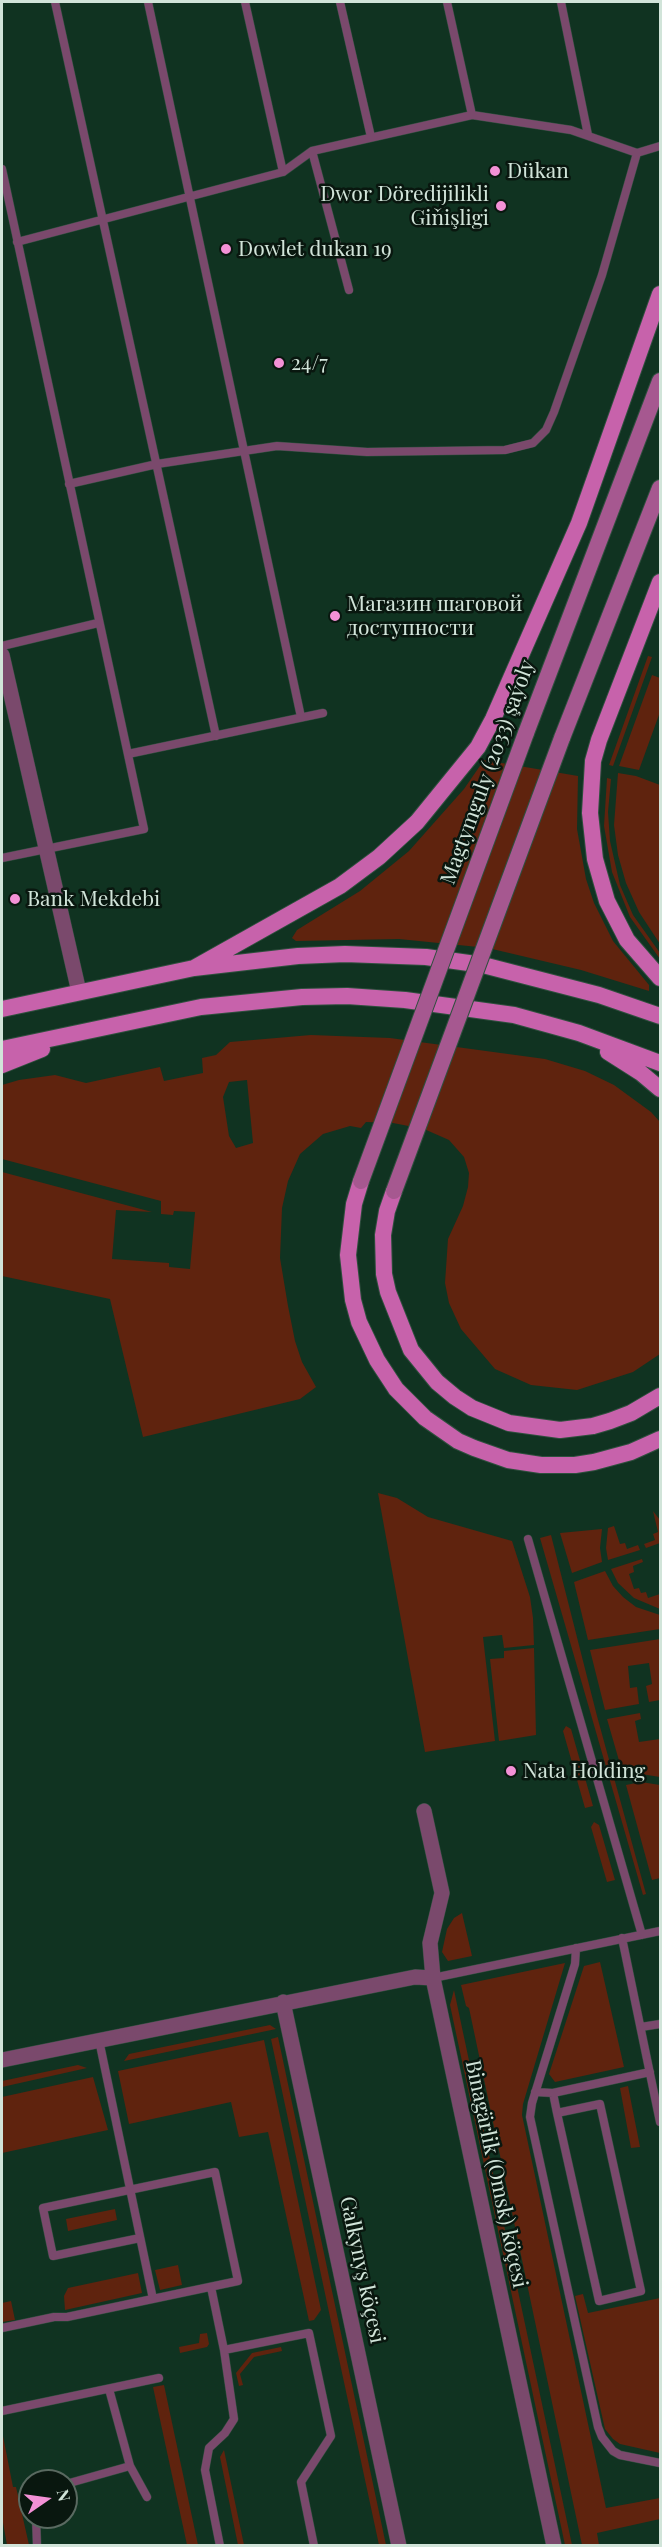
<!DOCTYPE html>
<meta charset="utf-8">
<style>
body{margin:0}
#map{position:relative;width:662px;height:2547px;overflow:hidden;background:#103321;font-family:"Playfair Display",serif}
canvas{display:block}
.frame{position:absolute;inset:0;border:3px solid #d1e4d9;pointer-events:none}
.north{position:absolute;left:18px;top:2469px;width:60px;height:60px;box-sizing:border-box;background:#09170f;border:2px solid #596960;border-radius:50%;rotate:77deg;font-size:16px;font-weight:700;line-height:24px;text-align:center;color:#d1e4d9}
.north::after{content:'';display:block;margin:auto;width:21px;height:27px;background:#f391d6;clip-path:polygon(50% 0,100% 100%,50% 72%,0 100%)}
</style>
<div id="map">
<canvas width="662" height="2547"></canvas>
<div class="frame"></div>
<div class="north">N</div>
</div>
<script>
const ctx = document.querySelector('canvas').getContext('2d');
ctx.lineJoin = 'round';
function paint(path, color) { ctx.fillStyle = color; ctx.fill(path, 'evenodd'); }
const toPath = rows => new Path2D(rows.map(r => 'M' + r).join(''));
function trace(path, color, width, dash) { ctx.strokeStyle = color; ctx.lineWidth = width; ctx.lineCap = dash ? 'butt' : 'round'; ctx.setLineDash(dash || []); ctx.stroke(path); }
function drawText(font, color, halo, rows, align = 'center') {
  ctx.font = font + ' "Playfair Display",serif'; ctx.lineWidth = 5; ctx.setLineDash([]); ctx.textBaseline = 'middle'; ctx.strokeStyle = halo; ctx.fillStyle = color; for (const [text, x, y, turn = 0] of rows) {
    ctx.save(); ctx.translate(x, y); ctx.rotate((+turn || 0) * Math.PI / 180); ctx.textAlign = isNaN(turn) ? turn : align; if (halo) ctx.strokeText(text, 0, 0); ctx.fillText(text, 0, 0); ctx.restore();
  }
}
paint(toPath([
 [648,656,652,657,613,766,609,765],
 [652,675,660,678,660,712,639,770,619,766],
 [484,760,578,776,577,829,586,879,594,903,613,941,649,985,649,991,581,970,488,948,399,939,296,941,292,938,297,930,360,891,409,851,464,789],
 [618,773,636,776,660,785,660,944,639,912,626,883,618,855,614,825],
 [607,778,611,779,608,812,610,841,620,885,633,915,660,953,660,959,630,917,612,872,604,826],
 [311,1035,390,1038,545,1059,585,1071,614,1085,651,1112,660,1122,660,1354,633,1372,577,1390,531,1385,495,1369,461,1329,449,1303,445,1283,448,1239,463,1206,468,1187,469,1173,464,1157,449,1140,424,1129,393,1123,366,1122,361,1128,350,1126,323,1134,300,1154,288,1181,282,1208,280,1258,288,1306,295,1341,302,1362,316,1387,300,1399,143,1437,110,1299,2,1276,2,1172,152,1212,116,1210,112,1259,169,1263,169,1267,190,1269,195,1212,174,1211,173,1215,161,1214,161,1201,2,1159,2,1085,19,1080,55,1075,86,1083,160,1067,164,1081,203,1073,202,1058,216,1055,230,1042],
 [247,1080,253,1143,236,1148,229,1136,223,1097,229,1082],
 [378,1493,397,1498,428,1517,512,1541,530,1597,533,1618,534,1645,504,1648,502,1635,483,1637,495,1741,425,1752],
 [653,1511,660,1520,660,1543,646,1548,644,1544,655,1540,653,1534,658,1532],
 [614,1526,620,1544,625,1543,627,1549,638,1545,640,1550,608,1560,606,1548,608,1528],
 [602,1529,600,1548,602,1562,572,1573,560,1533],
 [551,1535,597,1716,646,1894,643,1895,540,1538],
 [642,1559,643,1562,633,1566,634,1572,629,1574,634,1589,639,1588,641,1593,646,1592,648,1598,660,1594,660,1609,634,1598,618,1583,611,1569],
 [605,1571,613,1586,623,1597,636,1607,660,1615,660,1629,588,1640,574,1582],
 [660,1639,660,1700,649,1702,646,1686,652,1684,649,1663,628,1666,630,1688,637,1687,639,1704,605,1710,590,1650],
 [534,1648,536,1735,499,1741,490,1659,504,1658,504,1651],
 [640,1713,641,1719,635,1721,639,1742,660,1739,660,1777,641,1774,624,1778,607,1719],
 [566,1726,571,1729,593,1806,585,1808,563,1731],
 [641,1782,660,1785,660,1878,652,1880,626,1785],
 [594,1822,599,1825,615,1880,607,1882,591,1827],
 [462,1913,472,1956,448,1961,442,1952,447,1929,454,1918],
 [600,1962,624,2067,555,2082,549,2074,584,1966],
 [565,1963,523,2104,522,2115,606,2508,660,2498,660,2519,597,2533,599,2545,582,2545,469,2008,466,2006,461,1985],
 [454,1990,572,2545,565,2545,450,2005],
 [270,2025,276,2029,124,2061,129,2054],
 [278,2037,386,2545,379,2545,330,2317,271,2039],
 [264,2040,321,2310,314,2320,309,2321,268,2132,239,2137,231,2102,129,2124,118,2071],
 [78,2065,87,2068,2,2087,2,2081],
 [93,2077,108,2130,2,2153,2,2097],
 [628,2086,640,2147,631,2148,620,2088],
 [115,2209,117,2220,68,2231,66,2219],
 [178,2265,182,2285,160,2290,155,2270],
 [138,2273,142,2293,65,2310,64,2296,68,2288],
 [583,2294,588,2313,660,2298,660,2453,620,2444,613,2439,605,2429,575,2296],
 [11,2301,15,2320,2,2322,2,2303],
 [207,2333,209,2344,207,2347,180,2353,179,2347,199,2343,200,2334],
 [281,2347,282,2351,254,2357,240,2374,243,2385,239,2386,236,2373,252,2353],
 [164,2385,198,2545,187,2545,153,2387],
 [2,2431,13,2487,16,2487,29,2545,7,2545,2,2517],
 [224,2450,244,2545,238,2545,220,2457]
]), '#5f230e');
const service = toPath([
 [55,2,216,736],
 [148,2,301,717],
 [245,2,283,172],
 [340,2,371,137],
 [447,2,472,115],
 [561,2,588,135],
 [312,151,349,290],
 [2,169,144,829,2,858],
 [17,242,283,172,312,151,472,115,571,130,637,153,660,146],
 [69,484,157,464,277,446,367,452,505,450,533,443,546,430,554,412,602,275,637,153],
 [2,646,98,623],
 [128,754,323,713],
 [528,1539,642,1935],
 [622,1938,660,2122],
 [576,1948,575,1964,532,2103,530,2117,598,2427,602,2437,613,2451,620,2455,660,2463],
 [433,1978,660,1931],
 [641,2027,660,2024],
 [99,2040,153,2299],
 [535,2092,553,2093,650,2072],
 [553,2093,557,2113,599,2301,641,2291,600,2104,557,2113],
 [211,2287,224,2350,234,2419,225,2433,209,2448,205,2470,220,2546],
 [2,2328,54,2317,67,2317,238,2281,215,2172,43,2208,53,2256,140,2238],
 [224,2350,309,2333,331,2436,301,2482,314,2546],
 [109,2389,130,2466,147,2497],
 [2,2411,159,2378],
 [66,2484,130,2466],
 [36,2517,37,2546]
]);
const minor = toPath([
 [2,655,79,992],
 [424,1811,442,1893,430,1943,433,1978,554,2546],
 [283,2002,399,2546],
 [2,2060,415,1977,433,1978]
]);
const secondary = toPath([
 [526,733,660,381],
 [562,738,660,488]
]);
const primary = toPath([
 [660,582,599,740,593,761,590,813,595,859,607,901,627,940,660,978],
 [194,968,340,886,379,857,417,822,478,747,493,719,579,523,660,294],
 [2,1009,194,968,298,956,345,954,426,957,483,965,599,995,660,1016],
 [2,1049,201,1007,302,997,347,996,405,1000,514,1015,579,1033,660,1063],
 [608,1052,641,1073,660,1089],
 [2,1065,42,1049],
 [361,1181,354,1204,348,1255,353,1300,359,1322,377,1360,396,1389,425,1418,458,1441,474,1448,508,1460,541,1465,575,1465,594,1462,631,1452,660,1439],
 [394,1191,387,1211,383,1235,384,1274,388,1292,411,1350,437,1382,455,1397,472,1408,509,1423,560,1430,593,1426,610,1421,631,1413,660,1396]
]);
trace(service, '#2f4f3e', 9);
trace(minor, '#2f4f3e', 16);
trace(secondary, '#2f4f3e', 18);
trace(primary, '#2f4f3e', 18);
trace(service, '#7a496c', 8);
trace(minor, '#7a496c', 15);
trace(secondary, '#a65890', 16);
trace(primary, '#c762ab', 16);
const secondaryBridge = toPath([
 [361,1181,526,733],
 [394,1191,562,738]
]);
trace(secondaryBridge, '#2f4f3e', 18, []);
trace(secondaryBridge, '#a65890', 16);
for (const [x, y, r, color] of [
 [495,171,6,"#f391d6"],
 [501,206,6,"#f391d6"],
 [226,249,6,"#f391d6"],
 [279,363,6,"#f391d6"],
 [335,616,6,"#f391d6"],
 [15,899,6,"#f391d6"],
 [511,1771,6,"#f391d6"]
]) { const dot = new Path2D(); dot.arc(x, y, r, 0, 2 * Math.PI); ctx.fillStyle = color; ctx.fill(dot); trace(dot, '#09170f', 2); }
drawText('21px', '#d1e4d9', '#09170f', [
 ["Dükan",507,171],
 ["Dwor Döredijilikli",489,194,"right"],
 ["Giňişligi",489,218,"right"],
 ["Dowlet dukan 19",238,249],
 ["24/7",291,363],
 ["Магазин шаговой",347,604],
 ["доступности",347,628],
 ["Bank Mekdebi",27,899],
 ["Nata Holding",523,1771]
], 'left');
drawText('21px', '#d1e4d9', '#09170f', [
 ["Magtymguly (2033) şaýoly",488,772,-70],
 ["Binagärlik (Omsk) köçesi",496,2174,78],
 ["Galkynyş köçesi",362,2270,78]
]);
</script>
